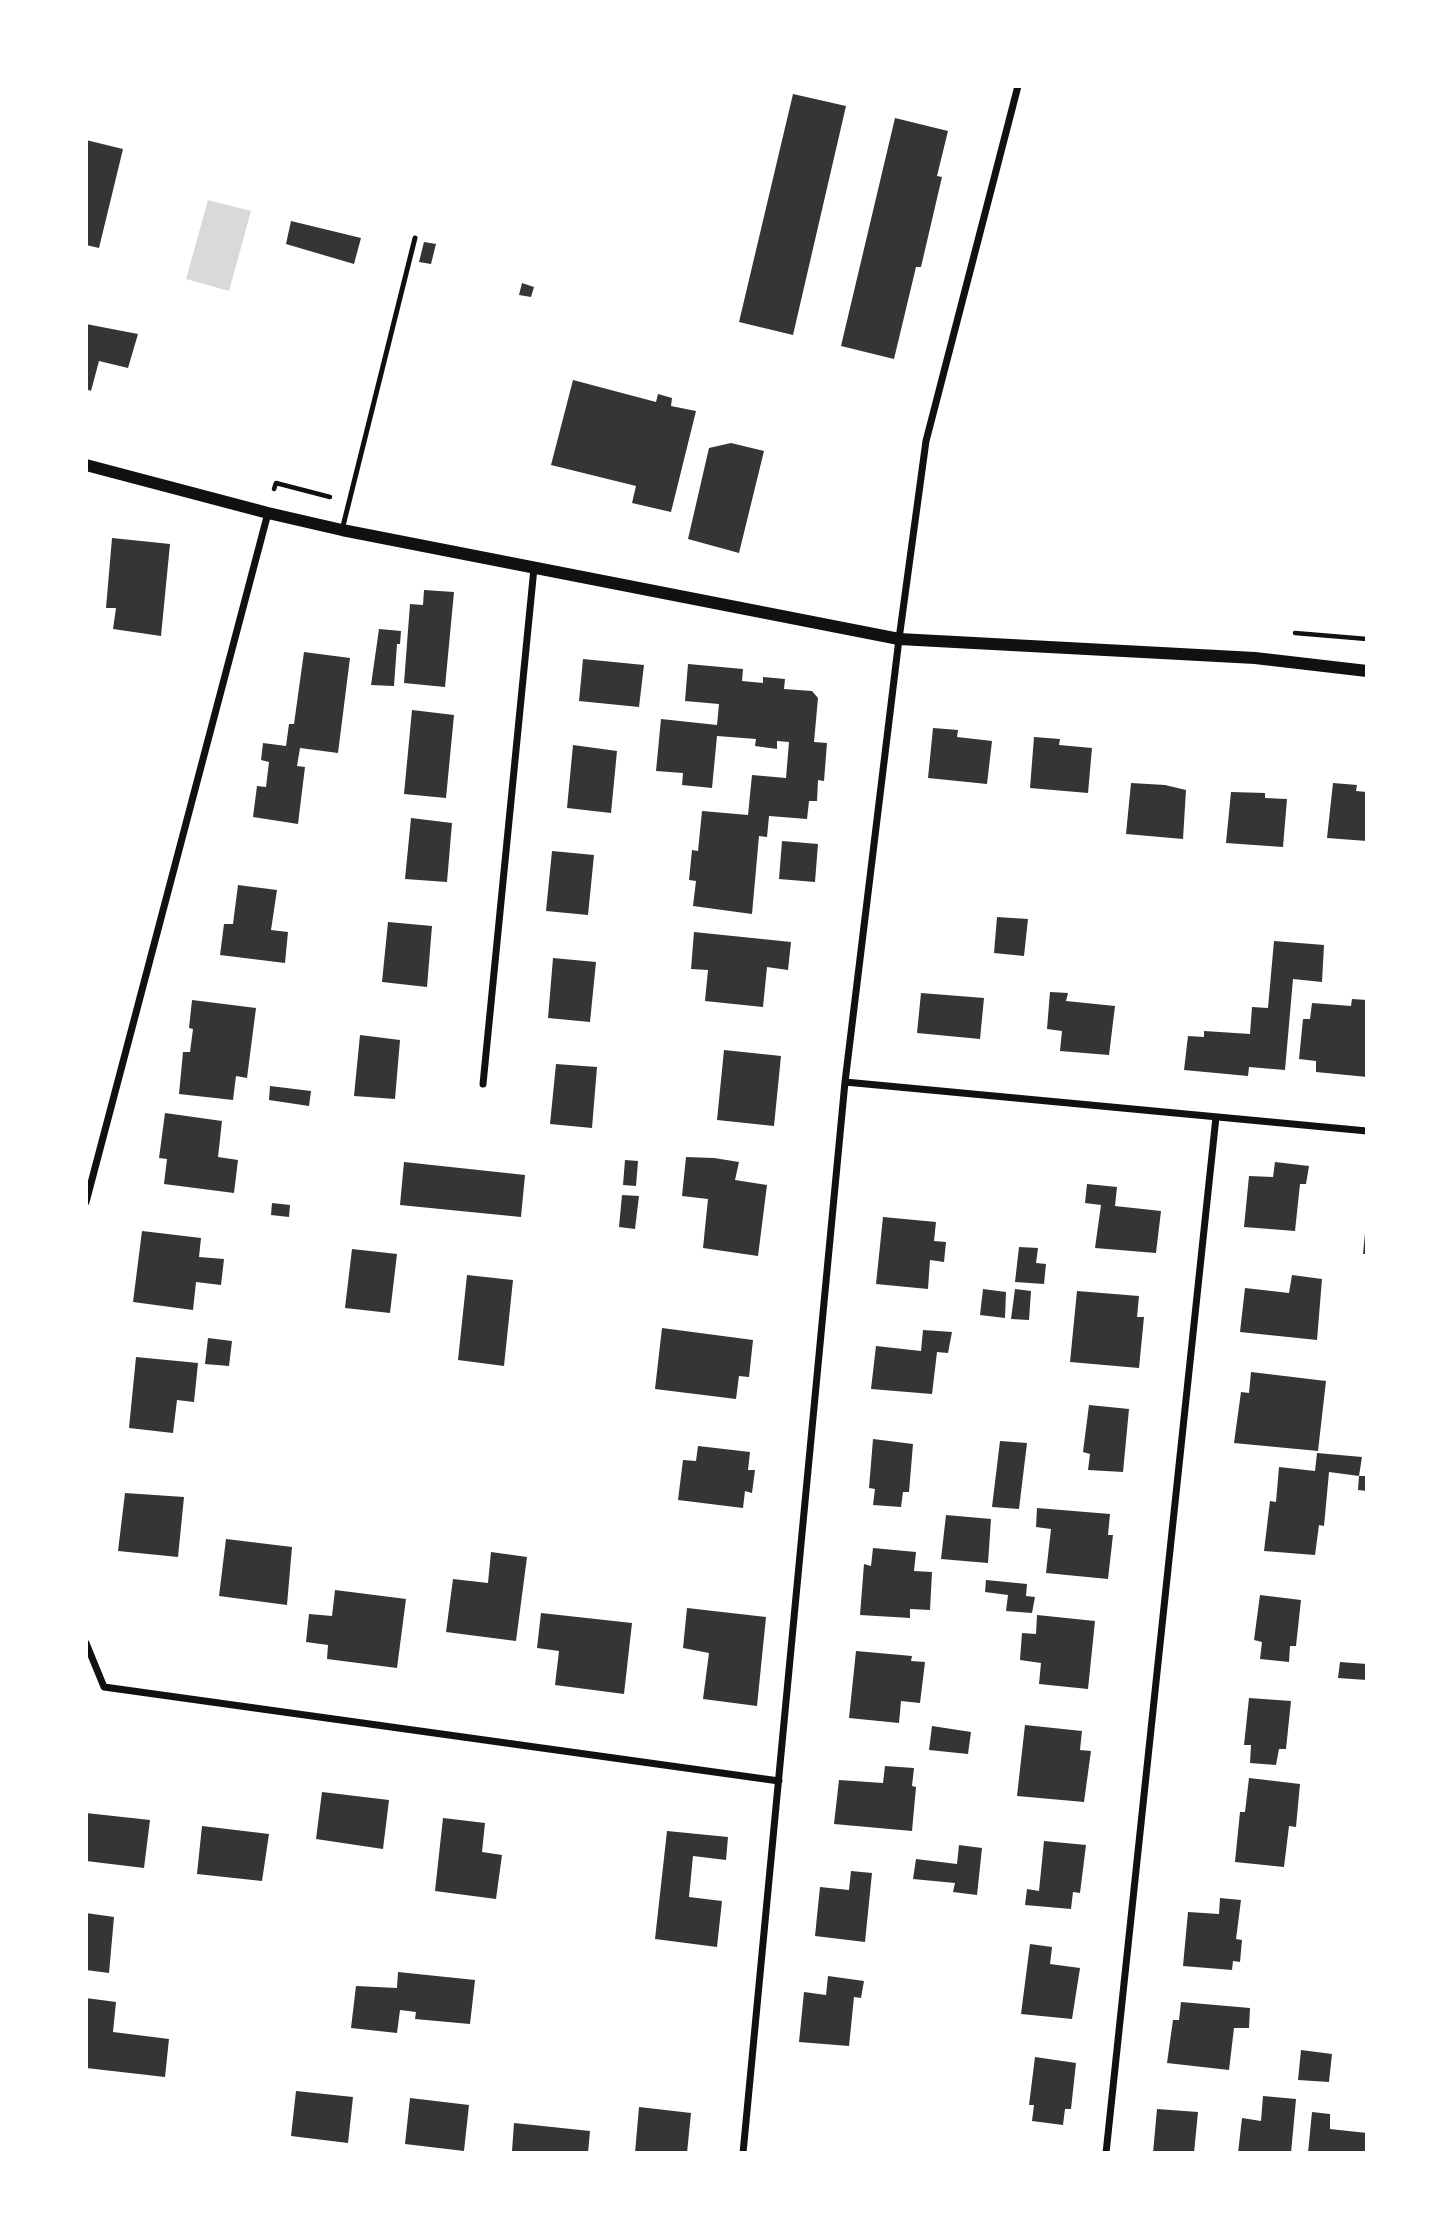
<!DOCTYPE html>
<style>
body{margin:0}
#map{position:relative;width:1453px;height:2239px;overflow:hidden;background:#fff;font-family:Cabin,sans-serif}
canvas{display:block}
.frame{position:absolute;inset:0;border:88px solid #fff;pointer-events:none}
</style>
<div id="map">
<canvas width="1453" height="2239"></canvas>
<div class="frame"></div>
</div>
<script>
const ctx = document.querySelector('canvas').getContext('2d');
ctx.lineJoin = 'round';
function paint(path, color) { ctx.fillStyle = color; ctx.fill(path, 'evenodd'); }
const toPath = rows => new Path2D(rows.map(r => 'M' + r).join(''));
function trace(path, color, width, dash) { ctx.strokeStyle = color; ctx.lineWidth = width; ctx.lineCap = dash ? 'butt' : 'round'; ctx.setLineDash(dash || []); ctx.stroke(path); }
paint(toPath([
 [208,200,251,211,229,291,186,279]
]), '#d9d9d9');
paint(toPath([
 [793,94,846,106,793,335,739,322],
 [895,118,948,131,937,176,942,177,921,267,916,267,894,359,841,346],
 [86,140,123,149,99,248,86,245],
 [291,221,361,238,354,264,286,244],
 [424,242,436,244,431,264,419,262],
 [522,283,534,287,531,297,519,295],
 [86,324,138,334,128,368,99,361,91,391,86,389],
 [573,380,656,402,658,394,672,398,671,406,696,411,671,512,632,503,636,486,551,465],
 [731,443,764,451,739,553,688,539,709,448],
 [112,538,170,544,161,636,113,629,116,608,106,608],
 [424,590,454,592,445,687,404,683,410,604,423,605],
 [379,629,401,631,400,644,397,644,394,686,371,685],
 [304,652,350,658,338,753,300,748,297,766,305,767,298,824,253,817,257,786,266,787,269,762,261,760,263,743,286,746,289,724,294,724],
 [583,659,644,665,639,707,579,701],
 [688,664,743,669,742,681,763,683,763,677,785,679,784,689,812,691,818,698,814,742,827,743,824,781,818,780,817,801,809,801,807,819,769,816,767,837,759,836,752,914,693,906,696,881,689,880,692,850,698,851,702,811,748,815,752,775,786,778,789,742,777,741,777,749,755,746,756,739,717,736,712,788,682,785,683,773,656,771,661,719,717,725,719,704,685,701],
 [412,710,454,715,446,798,404,794],
 [933,728,958,730,957,737,992,741,987,784,928,778],
 [1034,737,1060,739,1059,745,1092,748,1088,793,1030,788],
 [573,745,617,751,611,813,567,808],
 [1131,783,1165,785,1186,790,1183,839,1126,834],
 [1333,783,1357,785,1356,791,1367,792,1367,841,1327,838],
 [1231,792,1265,793,1265,798,1287,799,1283,847,1226,843],
 [411,818,452,823,447,882,405,879],
 [782,841,818,844,815,882,779,879],
 [552,851,594,855,588,915,546,911],
 [238,885,277,890,271,930,288,932,285,963,220,955,224,924,233,924],
 [997,917,1028,919,1024,956,994,953],
 [388,922,432,926,427,987,382,982],
 [694,932,791,942,788,970,767,967,763,1007,705,1001,708,970,691,969],
 [1274,941,1324,945,1322,982,1293,979,1285,1070,1249,1067,1248,1076,1184,1070,1188,1036,1204,1037,1204,1031,1250,1034,1252,1007,1268,1008],
 [553,958,596,962,590,1022,548,1018],
 [1050,992,1068,993,1066,1001,1115,1006,1109,1055,1060,1051,1062,1031,1047,1029],
 [921,993,984,998,980,1039,917,1033],
 [1352,999,1367,1000,1367,1077,1316,1072,1316,1061,1299,1059,1303,1019,1310,1019,1312,1003,1351,1006],
 [192,1000,256,1008,247,1078,236,1076,233,1100,179,1094,183,1052,190,1052,193,1029,189,1028],
 [360,1035,400,1040,395,1099,354,1096],
 [724,1050,781,1056,774,1126,717,1120],
 [556,1064,597,1067,592,1128,550,1124],
 [270,1086,311,1091,309,1106,269,1100],
 [165,1113,222,1121,218,1157,238,1160,234,1193,164,1184,167,1159,159,1158],
 [686,1157,714,1158,739,1162,735,1180,767,1185,758,1256,703,1248,708,1199,682,1196],
 [625,1160,638,1161,636,1186,623,1185],
 [404,1162,525,1175,521,1217,400,1205],
 [1275,1162,1309,1166,1306,1184,1300,1184,1295,1231,1244,1227,1249,1176,1273,1177],
 [1087,1184,1117,1187,1115,1206,1161,1211,1156,1253,1095,1248,1101,1205,1085,1203],
 [622,1195,639,1196,635,1229,619,1227],
 [272,1203,290,1205,289,1217,271,1215],
 [883,1217,936,1222,934,1241,946,1242,944,1262,930,1260,928,1289,876,1284],
 [142,1231,201,1238,199,1257,224,1259,221,1285,196,1282,193,1310,133,1302],
 [1365,1233,1367,1233,1367,1254,1363,1254],
 [1019,1247,1038,1248,1036,1263,1046,1264,1044,1284,1015,1282],
 [352,1249,397,1254,390,1313,345,1308],
 [467,1275,513,1280,504,1366,458,1360],
 [1292,1275,1322,1279,1317,1340,1240,1332,1245,1288,1289,1293],
 [983,1289,1006,1292,1005,1318,980,1315],
 [1015,1289,1031,1291,1029,1320,1011,1319],
 [1077,1291,1139,1296,1137,1317,1144,1317,1139,1368,1070,1362],
 [662,1328,753,1340,749,1377,739,1376,736,1399,655,1389],
 [923,1330,952,1332,948,1353,937,1352,932,1394,871,1389,876,1346,921,1351],
 [208,1338,232,1341,229,1366,205,1364],
 [136,1357,198,1363,194,1402,177,1400,173,1433,129,1428],
 [1251,1372,1326,1381,1318,1451,1234,1443,1241,1392,1249,1393],
 [1089,1405,1129,1409,1123,1472,1088,1470,1090,1454,1083,1452],
 [873,1439,913,1444,909,1492,903,1492,901,1507,873,1505,875,1489,869,1488],
 [1000,1441,1027,1443,1019,1509,992,1507],
 [698,1446,750,1452,748,1470,755,1470,752,1493,745,1491,743,1508,678,1500,683,1460,696,1461],
 [1317,1453,1362,1457,1359,1476,1329,1472,1324,1526,1319,1525,1315,1555,1264,1551,1270,1501,1276,1502,1279,1467,1315,1471],
 [1359,1476,1367,1476,1367,1491,1358,1490],
 [125,1493,184,1497,178,1557,118,1551],
 [1037,1508,1110,1514,1108,1535,1113,1535,1108,1579,1046,1573,1051,1529,1036,1527],
 [946,1515,991,1519,988,1563,941,1559],
 [226,1539,292,1547,287,1605,219,1596],
 [873,1548,916,1552,914,1571,932,1572,930,1610,910,1609,910,1618,860,1615,864,1564,871,1566],
 [491,1552,527,1557,516,1641,446,1632,453,1579,488,1583],
 [986,1580,1027,1584,1026,1596,1035,1597,1032,1613,1006,1611,1008,1595,985,1592],
 [335,1590,406,1599,397,1668,327,1659,328,1645,306,1642,309,1614,332,1616],
 [1260,1595,1301,1600,1296,1646,1290,1646,1289,1662,1260,1659,1262,1642,1254,1640],
 [687,1608,766,1617,757,1706,703,1699,709,1653,683,1648],
 [541,1613,632,1623,624,1694,555,1685,559,1651,537,1648],
 [1037,1615,1095,1621,1088,1689,1039,1684,1041,1663,1020,1660,1022,1633,1036,1634],
 [856,1651,912,1656,911,1661,925,1662,920,1703,901,1701,899,1723,849,1718],
 [1340,1662,1367,1664,1367,1680,1338,1678],
 [1249,1698,1291,1701,1286,1749,1279,1749,1276,1765,1250,1763,1251,1745,1244,1745],
 [1025,1725,1082,1731,1080,1750,1091,1751,1084,1802,1017,1796],
 [932,1726,971,1732,968,1754,929,1750],
 [885,1766,914,1768,912,1786,916,1787,912,1831,834,1824,839,1780,883,1783],
 [1249,1778,1300,1784,1296,1827,1289,1826,1284,1867,1235,1862,1240,1812,1245,1812],
 [322,1792,389,1800,383,1849,316,1839],
 [86,1813,150,1820,144,1868,86,1861],
 [443,1818,485,1823,482,1852,502,1855,496,1899,435,1891],
 [202,1826,269,1834,262,1881,197,1874],
 [667,1831,728,1837,726,1860,693,1856,689,1897,722,1901,717,1947,655,1939],
 [1044,1841,1086,1845,1080,1893,1073,1892,1071,1909,1025,1905,1027,1889,1039,1891],
 [959,1845,982,1848,977,1895,953,1892,955,1883,913,1879,916,1859,957,1864],
 [851,1871,872,1873,865,1942,815,1936,820,1887,849,1890],
 [1220,1898,1241,1900,1236,1939,1242,1940,1240,1962,1233,1961,1232,1970,1183,1966,1188,1912,1219,1914],
 [86,1913,114,1917,109,1973,86,1970],
 [1030,1944,1052,1947,1050,1964,1080,1968,1072,2019,1021,2014],
 [398,1972,475,1980,470,2024,415,2019,416,2012,400,2010,397,2033,351,2028,356,1986,397,1988],
 [828,1976,864,1981,861,1998,854,1997,849,2046,799,2042,804,1992,826,1995],
 [86,1998,116,2002,113,2032,169,2039,165,2077,86,2068],
 [1181,2002,1250,2008,1249,2028,1234,2028,1229,2070,1167,2063,1173,2020,1179,2020],
 [1301,2050,1332,2054,1329,2082,1298,2080],
 [1035,2057,1076,2063,1071,2109,1065,2109,1063,2125,1032,2121,1034,2105,1029,2105],
 [296,2091,353,2097,348,2143,291,2136],
 [1263,2096,1296,2099,1291,2153,1238,2153,1242,2118,1261,2121],
 [410,2098,469,2105,464,2151,405,2144],
 [639,2107,691,2113,687,2153,635,2153],
 [1157,2109,1198,2112,1194,2153,1153,2153],
 [1312,2112,1330,2114,1330,2129,1367,2133,1367,2153,1308,2153],
 [514,2123,590,2131,588,2153,527,2153,512,2151]
]), '#353535');
trace(toPath([
 [274,489,276,483,330,497],
 [1295,633,1367,639]
]), '#111', 4.5);
trace(toPath([
 [342,530,415,238]
]), '#111', 5);
trace(toPath([
 [845,1082,1367,1131],
 [483,1084,534,568],
 [86,1202,268,513],
 [86,1643,104,1687,779,1781],
 [743,2153,845,1082,899,639,926,441,1018,86],
 [1106,2153,1216,1117]
]), '#111', 7);
trace(toPath([
 [86,465,268,513,342,530,899,639,1255,658,1367,671]
]), '#111', 12);
</script>
